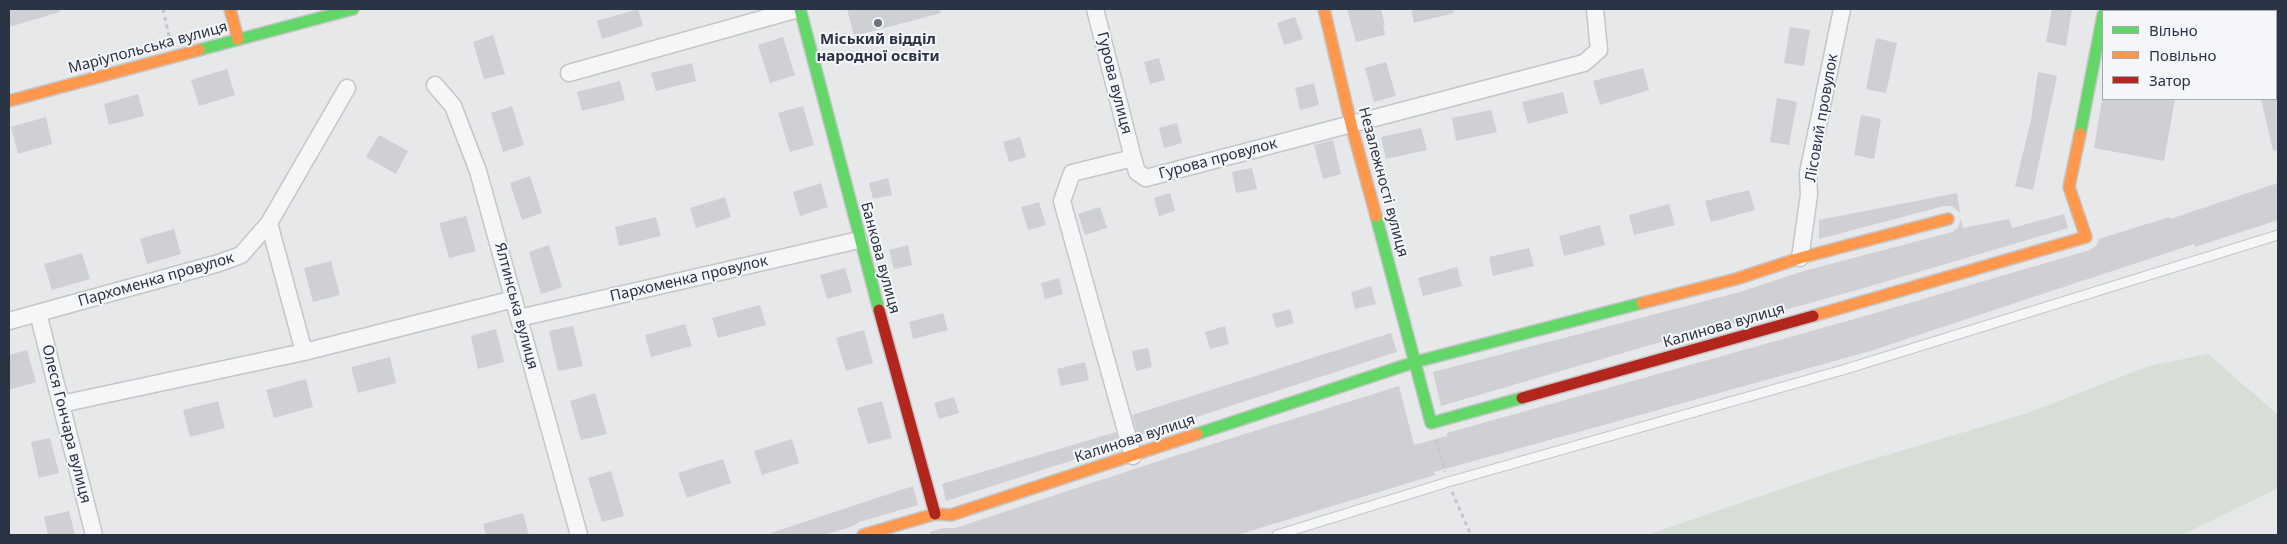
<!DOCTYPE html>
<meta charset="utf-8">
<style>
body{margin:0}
#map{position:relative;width:2287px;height:544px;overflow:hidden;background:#e6e8ea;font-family:"Noto Sans",sans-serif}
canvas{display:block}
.frame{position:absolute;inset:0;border:10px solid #2b3445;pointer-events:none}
.legend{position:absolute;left:2102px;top:10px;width:175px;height:90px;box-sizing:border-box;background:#f4f6f9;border:1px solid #a4a8b1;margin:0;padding:6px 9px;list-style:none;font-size:15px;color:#2b3445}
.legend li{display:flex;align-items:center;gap:10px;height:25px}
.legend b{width:25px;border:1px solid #a4a8b1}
</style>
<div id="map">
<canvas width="2287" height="544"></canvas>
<div class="frame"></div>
<ul class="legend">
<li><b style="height:6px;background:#63d668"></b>Вільно</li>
<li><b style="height:6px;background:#ff974d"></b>Повільно</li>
<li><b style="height:6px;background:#b3261e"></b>Затор</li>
</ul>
</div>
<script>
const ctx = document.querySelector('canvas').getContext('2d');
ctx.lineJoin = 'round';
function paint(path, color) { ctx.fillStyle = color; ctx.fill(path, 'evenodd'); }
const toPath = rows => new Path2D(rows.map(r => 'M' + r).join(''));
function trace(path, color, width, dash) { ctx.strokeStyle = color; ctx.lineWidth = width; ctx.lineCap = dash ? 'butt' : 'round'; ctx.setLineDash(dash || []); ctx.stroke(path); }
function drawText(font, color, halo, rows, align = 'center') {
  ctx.font = font + ' "Noto Sans",sans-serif'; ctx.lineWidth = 4; ctx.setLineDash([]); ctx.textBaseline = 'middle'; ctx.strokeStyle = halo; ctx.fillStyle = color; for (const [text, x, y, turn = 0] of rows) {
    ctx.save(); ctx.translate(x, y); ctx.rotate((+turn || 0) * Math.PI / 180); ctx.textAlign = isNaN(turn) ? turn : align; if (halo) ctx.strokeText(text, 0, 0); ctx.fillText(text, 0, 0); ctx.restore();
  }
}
paint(toPath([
 [2208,354,2278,415,2278,488,2182,535,1647,535,1840,469,2025,414,2149,366]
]), '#d6ded6');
paint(toPath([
 [9,9,59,9,60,12,9,27],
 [638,9,643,26,602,39,597,21],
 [847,9,940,9,941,13,854,36],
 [1347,9,1381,9,1385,25,1383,25,1385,35,1356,42],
 [1411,9,1453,9,1454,13,1414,23],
 [2052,9,2072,9,2066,46,2046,42],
 [1295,17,1303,39,1284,45,1277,23],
 [1790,27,1810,30,1804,66,1784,63],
 [493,35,505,74,484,79,473,42],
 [783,37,795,75,770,83,758,45],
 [1876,38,1897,43,1886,93,1866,89],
 [1159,58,1165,80,1150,84,1144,62],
 [1386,62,1396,96,1374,102,1365,68],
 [692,63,696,81,656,91,651,73],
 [1643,68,1649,90,1600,105,1593,81],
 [227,69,235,95,199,106,191,80],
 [2038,72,2057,76,2033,190,2015,186,2031,120],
 [620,81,625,100,582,111,577,92],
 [1314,83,1319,105,1300,110,1295,88],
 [1563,92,1568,113,1528,124,1522,102],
 [138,94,144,116,109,125,104,104],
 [1777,98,1797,102,1789,145,1770,142],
 [2102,99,2175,99,2164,161,2094,148],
 [2261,99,2278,99,2278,150,2273,151],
 [512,106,524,145,503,152,491,113],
 [803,106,814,145,790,152,778,113],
 [1491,110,1497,132,1456,141,1452,118],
 [1861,115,1881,119,1874,159,1854,155],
 [46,117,52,144,18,154,11,127],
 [1177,123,1182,143,1164,148,1159,128],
 [1421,128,1427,150,1386,159,1381,137],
 [379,135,408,151,396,174,366,157],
 [1020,137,1026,157,1009,162,1003,142],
 [1333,140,1341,174,1323,179,1314,145],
 [1252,168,1257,189,1236,193,1232,172],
 [530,176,542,213,522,220,510,183],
 [888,178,892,195,873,199,869,183],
 [821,183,828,207,800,216,793,192],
 [2278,183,2278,220,2195,247,2194,244,1867,352,1434,472,1435,475,1237,535,930,535,930,532,943,528,955,528,1168,458,1399,386,1414,445,1447,436,1447,433,1865,316,2090,250,2096,246,2099,239,2169,217,2170,219],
 [1749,190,1755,210,1711,222,1705,201],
 [1170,193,1175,211,1159,216,1154,198],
 [1957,193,1960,213,1952,206,1944,206,1819,239,1819,220],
 [725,197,731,217,696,228,690,208],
 [1039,202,1046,225,1028,230,1021,207],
 [1669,204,1675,225,1634,235,1629,215],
 [1100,207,1107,228,1085,235,1078,214],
 [2064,214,2068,228,1857,290,1720,328,1719,325,1441,406,1433,372,1740,292,1804,271,1952,232,1958,228,1961,219,1963,228,2009,219,2012,228],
 [466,216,476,251,449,258,439,223],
 [656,217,661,236,619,246,615,227],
 [1600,225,1605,245,1564,256,1559,236],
 [174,229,181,254,147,264,140,239],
 [549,245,562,287,541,294,529,252],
 [908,245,912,265,894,269,889,250],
 [1529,248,1534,266,1493,276,1489,257],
 [82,253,90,279,52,290,44,264],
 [331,261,340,295,313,302,304,268],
 [1457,267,1462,286,1423,296,1418,278],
 [845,268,852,292,827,299,820,275],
 [1059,278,1063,294,1045,299,1041,283],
 [1371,286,1376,304,1355,309,1351,292],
 [760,305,766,325,718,338,712,318],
 [1290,309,1294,323,1276,328,1272,314],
 [943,313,948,330,913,339,909,322],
 [685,324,692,346,651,357,645,335],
 [573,326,583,366,558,371,549,331],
 [1225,326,1229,344,1210,349,1205,332],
 [496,329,504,362,478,369,471,336],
 [864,330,873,363,846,371,836,338],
 [1391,333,1397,352,1138,436,1132,415],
 [1148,348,1152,367,1136,371,1132,351],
 [27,350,36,382,9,390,9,355],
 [390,357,396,383,358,393,351,367],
 [1085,362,1089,380,1061,386,1057,369],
 [306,379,313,407,274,418,266,390],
 [595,393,607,434,581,440,570,401],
 [954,397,959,413,939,419,934,403],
 [218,401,225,428,190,437,183,410],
 [882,401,892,438,868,444,857,408],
 [1116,432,1120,445,946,501,942,484],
 [50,438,59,473,39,478,31,442],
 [792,439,799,463,762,475,754,451],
 [723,459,731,483,687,498,678,473],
 [611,471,624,516,602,522,588,478],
 [913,486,918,505,859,522,853,526,824,535,772,535,771,533],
 [69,511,75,535,48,535,44,517],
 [523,513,529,535,486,535,483,524]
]), '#ced0d3');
const lane = toPath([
 [1277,535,1448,482,1846,369,2278,235]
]);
const street = toPath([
 [1095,9,1133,158],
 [569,73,798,9],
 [435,85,453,106,478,171,579,535],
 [269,223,347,88],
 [1800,258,1809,195,1808,173,1842,9],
 [38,313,94,535],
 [519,318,859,240],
 [9,321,219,263,241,255,269,223,304,352,514,299],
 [61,404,304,352],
 [1133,456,1062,201,1072,173,1133,158,1137,172,1146,178,1584,63,1599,50,1595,9]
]);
const fast = toPath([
 [800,9,879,310],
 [199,50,353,9],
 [2080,134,2103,15],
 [1376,216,1431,423,1522,398],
 [1197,434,1415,362,1642,303]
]);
const slow = toPath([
 [230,9,238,39],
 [1324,9,1351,124,1376,216],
 [9,101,199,50],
 [1642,303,1736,279,1800,258,1948,219],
 [1813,316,2086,237,2069,187,2080,134],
 [863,535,935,514,951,515,1197,434]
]);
const jam = toPath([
 [879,310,935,514],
 [1522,398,1813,316]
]);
trace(lane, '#c4c6c8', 11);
trace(street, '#c4c6c8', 19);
trace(fast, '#c4c6c8', 14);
trace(slow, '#c4c6c8', 14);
trace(jam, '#c4c6c8', 14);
trace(toPath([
 [163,9,170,40],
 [1436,440,1445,472],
 [1452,492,1471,535]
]), '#c5c6ca', 3, [4, 4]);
trace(lane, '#f5f6f7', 9);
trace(street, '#f5f6f7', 16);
trace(fast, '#63d668', 11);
trace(slow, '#ff974d', 11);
trace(jam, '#b3261e', 11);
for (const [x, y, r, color] of [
 [878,23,5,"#6c737f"]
]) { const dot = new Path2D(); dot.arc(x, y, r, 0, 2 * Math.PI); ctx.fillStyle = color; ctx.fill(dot); trace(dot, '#f4f6f9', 2); }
drawText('bold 15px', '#2b3445', '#f4f6f9', [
 ["Міський відділ",878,40],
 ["народної освіти",878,57]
]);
drawText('15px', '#2b3445', '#f4f6f9', [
 ["Маріупольська вулиця",148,48,-15],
 ["Гурова вулиця",1114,83,76],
 ["Лісовий провулок",1822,118,-80],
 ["Гурова провулок",1218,159,-15],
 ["Незалежності вулиця",1383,182,75],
 ["Банкова вулиця",880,258,75],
 ["Пархоменка провулок",689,279,-13],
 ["Пархоменка провулок",156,280,-16],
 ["Ялтинська вулиця",516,306,75],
 ["Калинова вулиця",1724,326,-16],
 ["Олеся Гончара вулиця",66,424,76],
 ["Калинова вулиця",1135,439,-18]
]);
</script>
